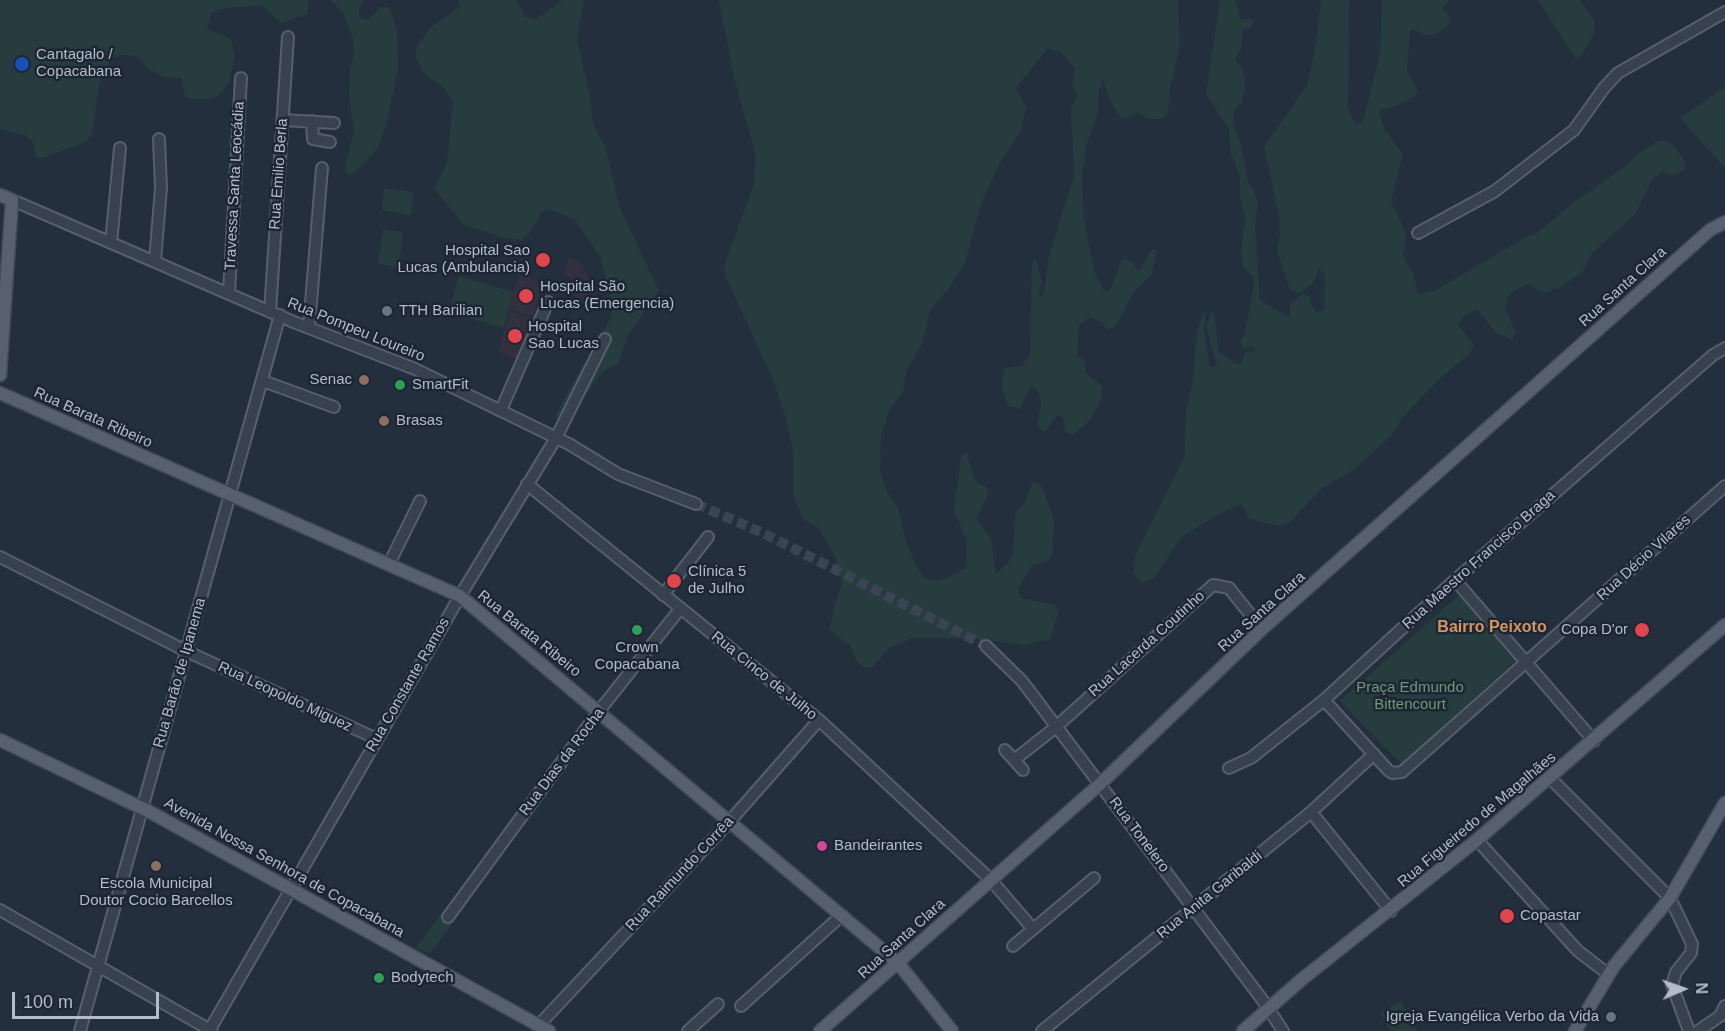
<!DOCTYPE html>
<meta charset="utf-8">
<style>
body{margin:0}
#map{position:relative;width:1725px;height:1031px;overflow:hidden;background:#242f3e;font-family:Helvetica,sans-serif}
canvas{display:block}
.north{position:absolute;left:1653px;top:959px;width:60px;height:60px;-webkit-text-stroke:4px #1d2633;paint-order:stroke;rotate:88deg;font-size:16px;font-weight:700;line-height:24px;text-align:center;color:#b4bcc9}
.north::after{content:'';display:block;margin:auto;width:21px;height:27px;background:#b4bcc9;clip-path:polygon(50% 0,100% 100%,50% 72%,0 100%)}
.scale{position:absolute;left:12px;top:992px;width:147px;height:27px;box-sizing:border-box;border:3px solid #b4bcc9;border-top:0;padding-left:8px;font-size:18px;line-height:21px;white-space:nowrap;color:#b4bcc9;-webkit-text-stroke:4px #1d2633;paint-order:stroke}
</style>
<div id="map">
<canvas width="1725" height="1031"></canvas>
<div class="north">N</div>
<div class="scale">100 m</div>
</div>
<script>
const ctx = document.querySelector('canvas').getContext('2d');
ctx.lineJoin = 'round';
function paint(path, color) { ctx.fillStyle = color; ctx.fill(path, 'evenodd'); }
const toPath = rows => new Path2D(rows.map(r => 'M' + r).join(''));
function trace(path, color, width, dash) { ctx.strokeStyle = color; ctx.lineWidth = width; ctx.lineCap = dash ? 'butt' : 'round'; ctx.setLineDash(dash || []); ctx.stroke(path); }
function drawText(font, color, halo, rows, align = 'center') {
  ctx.font = font + ' Helvetica,sans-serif'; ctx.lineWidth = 5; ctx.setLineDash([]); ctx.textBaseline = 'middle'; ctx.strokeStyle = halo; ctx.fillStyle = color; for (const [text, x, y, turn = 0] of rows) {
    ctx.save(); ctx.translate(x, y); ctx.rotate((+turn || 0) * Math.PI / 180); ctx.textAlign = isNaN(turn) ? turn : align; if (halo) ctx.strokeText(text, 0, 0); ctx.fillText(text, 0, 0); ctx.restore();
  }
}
paint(toPath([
 [569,257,579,261,599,292,583,305,566,283,571,278,564,275],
 [520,274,542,283,534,317,508,308],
 [510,311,533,319,518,360,498,352]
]), '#32303f');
paint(toPath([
 [0,0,308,0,308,5,307,14,281,23,262,5,220,9,211,13,207,29,231,39,235,56,229,82,219,96,211,99,193,99,185,96,181,78,164,77,149,69,137,56,120,55,112,58,100,81,92,133,87,141,46,157,37,158,32,141,25,135,0,129],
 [331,0,364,0,359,10,360,18,368,20,381,7,389,7,397,32,398,69,387,122,378,148,355,173,346,174,345,166,354,131,349,97,350,71,354,55,353,38,343,13],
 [458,0,516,0,526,17,535,20,563,0,584,0,577,40,590,95,593,124,605,147,620,208,659,291,628,335,618,364,602,372,572,414,557,423,556,414,569,390,611,318,612,301,600,256,575,220,550,209,542,212,528,235,520,240,504,238,464,225,434,188,447,163,453,103,444,88,423,72,416,57,416,48,431,27,460,7],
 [719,0,1178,0,1180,46,1170,89,1168,114,1161,119,1148,119,1137,112,1125,119,1121,118,1109,99,1103,78,1099,90,1098,113,1086,146,1082,176,1084,218,1094,270,1103,290,1107,291,1111,288,1122,260,1126,259,1133,263,1139,272,1150,252,1153,249,1157,251,1152,273,1134,292,1115,327,1107,329,1102,322,1090,317,1079,325,1077,356,1084,359,1086,373,1102,386,1101,400,1090,420,1073,435,1065,431,1064,419,1061,416,1056,416,1046,431,1042,431,1037,425,1041,403,1038,390,1031,386,1020,409,1008,406,1001,385,1005,368,1021,366,1030,356,1032,263,1036,260,1042,282,1038,294,1042,297,1044,294,1049,255,1074,177,1071,108,1077,96,1072,85,1075,69,1061,52,1048,48,1016,88,1026,108,1021,130,996,170,981,204,966,260,949,288,930,311,923,342,906,372,904,389,889,411,881,435,880,470,884,486,898,508,906,542,916,566,924,577,931,581,944,579,967,567,967,542,954,510,961,458,966,451,974,477,978,484,987,487,988,495,976,518,991,539,996,574,1008,563,1012,555,1016,511,1023,506,1033,482,1041,485,1054,519,1052,554,1048,561,1031,566,1018,589,1021,598,1055,605,1058,613,1050,639,1025,645,965,638,912,638,889,648,872,668,863,667,857,661,850,645,835,635,830,628,835,602,842,585,836,559,819,528,803,519,793,495,793,450,785,415,774,382,725,275,724,266,754,184,756,156,734,77],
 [1220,0,1235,0,1241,20,1250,18,1253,21,1251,27,1242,30,1242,47,1235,59,1243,70,1245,84,1242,102,1234,110,1233,126,1241,144,1248,182,1253,189,1258,204,1255,224,1260,300,1290,318,1290,305,1302,294,1310,297,1312,306,1317,313,1324,309,1325,275,1319,268,1313,283,1306,289,1298,293,1290,290,1277,250,1280,233,1279,216,1264,147,1307,85,1315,50,1321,0,1349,0,1348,109,1355,124,1363,122,1380,54,1382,0,1449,0,1442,7,1450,18,1448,26,1433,35,1424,35,1413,29,1410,32,1407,70,1418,91,1416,95,1397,105,1380,110,1379,114,1385,130,1403,154,1391,202,1406,234,1403,256,1414,275,1417,292,1421,294,1434,291,1528,236,1536,234,1569,206,1627,165,1639,153,1658,141,1666,141,1674,146,1685,161,1684,170,1672,175,1664,171,1653,178,1635,214,1592,253,1584,270,1563,286,1543,293,1528,284,1509,294,1505,308,1516,333,1512,340,1496,333,1477,309,1462,318,1458,325,1474,345,1470,353,1435,383,1402,418,1390,437,1353,470,1321,489,1290,522,1282,526,1261,522,1248,518,1243,505,1230,508,1181,537,1154,578,1142,583,1134,573,1135,556,1184,458,1186,410,1193,380,1197,331,1203,314,1206,311,1204,329,1210,369,1217,364,1206,327,1213,308,1219,352,1237,364,1241,364,1246,352,1256,351,1252,346,1244,349,1240,342,1245,333,1254,285,1253,277,1244,267,1241,255,1245,216,1240,199,1240,177,1230,150,1229,129,1206,94],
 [1538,0,1580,0,1595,21,1594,34,1581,56,1576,59],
 [1725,87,1725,168,1680,118],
 [384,188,413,192,411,215,382,210],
 [383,229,403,232,399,267,378,264],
 [459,276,513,292,503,328,449,312],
 [1459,595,1515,661,1401,764,1340,701],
 [442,912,454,921,430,954,416,948],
 [1401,1001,1417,1031,1390,1031,1380,1012]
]), '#263c3f');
trace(toPath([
 [696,504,763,533,986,646]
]), '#3a4453', 10, [10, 5]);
const minor = toPath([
 [283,120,334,123],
 [312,121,313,139,330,142],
 [12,200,296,323,415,369,569,444,618,474,696,504],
 [1418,233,1495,191,1574,130,1604,88,1618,73,1725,12],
 [111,243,120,148],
 [155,261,161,188,159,139],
 [229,293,241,78],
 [270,312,288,37],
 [309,327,322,168],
 [263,381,334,407],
 [501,410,548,302],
 [527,484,819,720,991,880,1033,929],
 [0,557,186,651,377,739],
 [389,564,420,501],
 [1455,580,1594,741],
 [663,595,708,537],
 [986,646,1022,681,1264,1002,1283,1031],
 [1324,700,1388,770,1392,773,1402,772,1725,486],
 [1005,750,1023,770],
 [1014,760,1056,727,1213,585,1229,588,1262,629],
 [1229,768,1251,758,1324,700,1455,580,1713,355,1725,348],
 [1550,778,1670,898,1692,944,1691,953,1676,972,1672,985,1689,1031],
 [1311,812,1391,911],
 [1477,840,1578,951,1608,974],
 [0,910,212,1031],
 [448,917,599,711,680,609],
 [1013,946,1094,878],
 [741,1006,842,915],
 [539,1025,730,821,819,720],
 [80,1031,280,315],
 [209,1031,460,596,556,438,605,339],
 [688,1031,718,1004],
 [1042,1031,1311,812,1374,754],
 [1698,1031,1720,1016,1725,1006]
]);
const major = toPath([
 [0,195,12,200,0,375],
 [0,393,460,596,898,963,952,1031],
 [0,740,150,812,549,1031],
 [820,1031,1100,784,1262,629,1710,230,1725,222],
 [1243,1031,1301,980,1477,840,1725,625],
 [1575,1031,1614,966,1670,898,1725,803]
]);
trace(minor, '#565f6c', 14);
trace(major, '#414a57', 15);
trace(minor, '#38414e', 10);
trace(major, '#56606e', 12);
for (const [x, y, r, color] of [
 [22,64,8,"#1a4fb4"],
 [543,260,8,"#e0444e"],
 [526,296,8,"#e0444e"],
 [387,311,6,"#6b7280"],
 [515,336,8,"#e0444e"],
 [364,380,6,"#8d6e63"],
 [400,385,6,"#2e9e5b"],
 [384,421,6,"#8d6e63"],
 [674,581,8,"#e0444e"],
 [637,630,6,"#2e9e5b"],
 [1642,630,8,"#e0444e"],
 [822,846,6,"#d1479c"],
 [156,866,6,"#8d6e63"],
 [1507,916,8,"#e0444e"],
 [379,978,6,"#2e9e5b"],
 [1611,1017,6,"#6b7280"]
]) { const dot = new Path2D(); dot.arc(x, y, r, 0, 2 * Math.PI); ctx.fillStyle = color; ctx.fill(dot); trace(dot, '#1d2633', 2); }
drawText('15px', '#b4bcc9', '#1d2633', [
 ["Cantagalo /",36,55],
 ["Copacabana",36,72],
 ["Hospital Sao",530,251,"right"],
 ["Lucas (Ambulancia)",530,268,"right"],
 ["Hospital São",540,287],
 ["Lucas (Emergencia)",540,304],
 ["TTH Barilian",399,311],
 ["Hospital",528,327],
 ["Sao Lucas",528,344],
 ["Senac",352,380,"right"],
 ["SmartFit",412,385],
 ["Brasas",396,421],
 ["Clínica 5",688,572],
 ["de Julho",688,589],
 ["Copa D'or",1628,630,"right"],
 ["Crown",637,648,"center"],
 ["Copacabana",637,665,"center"],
 ["Bandeirantes",834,846],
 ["Escola Municipal",156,884,"center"],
 ["Doutor Cocio Barcellos",156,901,"center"],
 ["Copastar",1520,916],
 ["Bodytech",391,978],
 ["Igreja Evangélica Verbo da Vida",1599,1017,"right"]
], 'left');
drawText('15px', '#b4bcc9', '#1d2633', [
 ["Rua Emilio Berla",279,174,-86],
 ["Travessa Santa Leocádia",235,186,-87],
 ["Rua Santa Clara",1623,287,-42],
 ["Rua Pompeu Loureiro",356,330,22],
 ["Rua Barata Ribeiro",93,418,24],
 ["Rua Décio Vilares",1644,558,-42],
 ["Rua Maestro Francisco Braga",1479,560,-42],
 ["Rua Santa Clara",1262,612,-42],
 ["Rua Barata Ribeiro",529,634,39],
 ["Rua Lacerda Coutinho",1147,644,-42],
 ["Rua Barão de Ipanema",180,673,-74],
 ["Rua Cinco de Julho",764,676,39],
 ["Rua Constante Ramos",408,685,-60],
 ["Rua Leopoldo Miguez",285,697,25],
 ["Rua Dias da Rocha",562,762,-53],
 ["Rua Figueiredo de Magalhães",1477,820,-40],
 ["Rua Tonelero",1139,835,53],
 ["Avenida Nossa Senhora de Copacabana",284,868,29],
 ["Rua Raimundo Corrêa",680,874,-47],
 ["Rua Anita Garibaldi",1210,895,-39],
 ["Rua Santa Clara",902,939,-42]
]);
drawText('15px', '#6b9a76', '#1d2633', [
 ["Praça Edmundo",1410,688],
 ["Bittencourt",1410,705]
]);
drawText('bold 16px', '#d59563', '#1d2633', [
 ["Bairro Peixoto",1492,628]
]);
</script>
